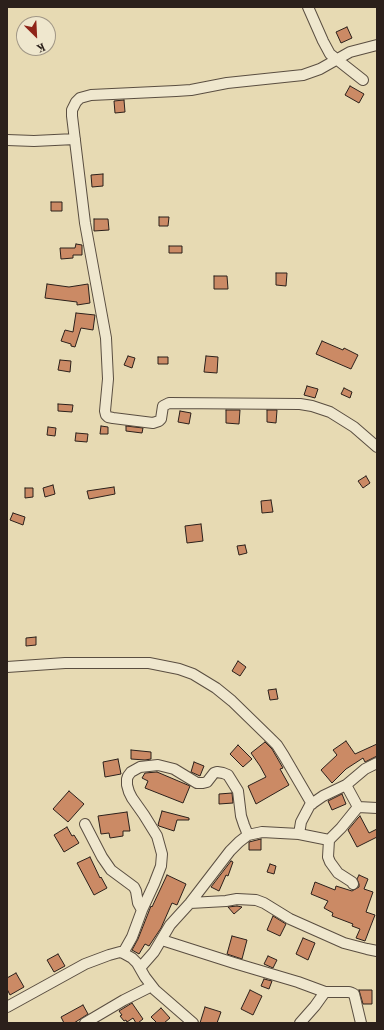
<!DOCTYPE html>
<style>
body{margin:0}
#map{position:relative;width:384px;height:1030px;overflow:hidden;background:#e7dab3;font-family:"Old Standard TT",serif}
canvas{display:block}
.frame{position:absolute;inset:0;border:8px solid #2b201b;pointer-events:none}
.north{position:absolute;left:16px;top:16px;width:40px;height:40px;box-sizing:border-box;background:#efe7ce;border:1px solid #a19786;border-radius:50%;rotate:156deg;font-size:11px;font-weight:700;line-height:16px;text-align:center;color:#2b201b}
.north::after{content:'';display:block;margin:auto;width:14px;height:18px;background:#8f2418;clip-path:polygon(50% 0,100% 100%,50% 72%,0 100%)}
</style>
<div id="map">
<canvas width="384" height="1030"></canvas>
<div class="frame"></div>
<div class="north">K</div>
</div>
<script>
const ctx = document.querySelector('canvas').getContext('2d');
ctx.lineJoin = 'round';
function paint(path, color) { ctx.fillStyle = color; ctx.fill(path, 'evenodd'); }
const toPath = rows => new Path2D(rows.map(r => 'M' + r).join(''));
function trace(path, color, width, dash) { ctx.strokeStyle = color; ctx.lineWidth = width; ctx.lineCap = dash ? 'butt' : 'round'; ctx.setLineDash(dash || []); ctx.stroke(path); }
const building = toPath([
 [347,27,352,38,341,43,336,32,347,27],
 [350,86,364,94,359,103,345,95,350,86],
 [124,100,125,112,115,113,114,101,124,100],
 [103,174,103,186,92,187,91,175,103,174],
 [51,202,62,202,62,211,51,211,51,202],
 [159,217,169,217,168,226,159,226,159,217],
 [94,219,108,219,109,230,94,231,94,219],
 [76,244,82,245,82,255,73,255,73,258,61,259,60,248,75,248,76,244],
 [169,246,182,246,182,253,169,253,169,246],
 [276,273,287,273,286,286,276,285,276,273],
 [214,276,227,276,228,289,214,289,214,276],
 [47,284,69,287,88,284,90,303,77,305,77,302,45,298,47,284],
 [76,313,95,315,93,330,81,328,75,347,71,346,71,344,61,341,65,330,73,332,76,313],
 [322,341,343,350,344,348,358,355,351,369,316,354,322,341],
 [128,356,135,358,132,368,124,365,128,356],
 [206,356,218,357,217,373,204,372,206,356],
 [158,357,168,357,168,364,158,364,158,357],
 [60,360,71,361,70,372,58,370,60,360],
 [307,386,318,389,315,398,304,395,307,386],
 [344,388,352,392,350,398,341,394,344,388],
 [58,404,73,405,72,412,58,411,58,404],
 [226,410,240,410,239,424,226,423,226,410],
 [267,410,277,410,276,423,267,422,267,410],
 [180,411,191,413,189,424,178,422,180,411],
 [101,426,108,427,108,434,100,434,101,426],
 [126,426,143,428,142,433,126,431,126,426],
 [48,427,56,428,55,436,47,435,48,427],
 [76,433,88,434,87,442,75,441,76,433],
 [366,476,370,483,363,488,358,481,366,476],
 [53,485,55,494,45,497,43,488,53,485],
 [114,487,115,494,89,499,87,491,114,487],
 [25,488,33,488,33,497,25,498,25,488],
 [271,500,273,512,262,513,261,501,271,500],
 [13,513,25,517,23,525,10,520,13,513],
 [201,524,203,541,187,543,185,526,201,524],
 [245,545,247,553,239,555,237,546,245,545],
 [36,637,36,645,26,646,26,638,36,637],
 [238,661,246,667,240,676,232,671,238,661],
 [276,689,278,699,270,700,268,690,276,689],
 [346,741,355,754,377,744,377,756,365,762,363,758,346,769,332,783,321,770,337,755,333,750,346,741],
 [265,742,272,749,283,768,280,769,289,785,256,804,248,786,266,777,260,766,251,753,265,742],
 [238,745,252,759,243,767,230,754,238,745],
 [131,750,151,752,151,759,145,760,131,759,131,750],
 [118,759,121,774,105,777,103,762,118,759],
 [194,762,204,766,200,776,191,772,194,762],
 [157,772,190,786,183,803,145,788,148,781,142,778,145,773,157,772],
 [69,791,84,804,68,822,53,809,69,791],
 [232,793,233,803,219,804,219,794,232,793],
 [342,794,346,804,332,810,328,801,342,794],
 [162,811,189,818,189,820,177,820,174,831,159,826,158,825,162,811],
 [127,812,130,831,123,831,123,836,110,838,109,833,101,834,98,816,127,812],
 [360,816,369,833,377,829,377,837,357,847,348,830,358,818,360,816],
 [67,827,72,836,74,835,79,843,64,852,54,835,67,827],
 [261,839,261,850,249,850,249,842,261,839],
 [90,857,100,878,101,877,107,888,94,895,77,863,90,857],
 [231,861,233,862,228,876,226,875,219,891,211,887,231,861],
 [270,864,276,866,274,874,267,872,270,864],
 [167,875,186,884,177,905,172,903,161,928,149,946,145,944,139,954,132,950,138,939,151,906,152,907,167,875],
 [359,875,368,879,364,889,373,892,366,912,375,915,365,941,356,938,360,929,352,926,353,924,332,916,333,913,324,908,328,901,311,894,315,882,335,890,336,886,352,891,359,887,359,884,357,879,359,875],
 [237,906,242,907,234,914,228,907,237,906],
 [273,916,286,924,280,936,267,930,273,916],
 [232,936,247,940,242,959,227,954,232,936],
 [303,938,315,943,308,960,296,954,303,938],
 [58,954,65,966,54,972,47,960,58,954],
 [268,956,277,960,273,968,264,964,268,956],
 [16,973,24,987,10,995,7,989,7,978,16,973],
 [264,979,272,981,269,989,261,986,264,979],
 [250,990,262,996,253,1015,241,1009,250,990],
 [359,990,372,990,372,1004,363,1004,359,990],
 [132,1003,143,1019,138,1023,136,1023,133,1018,127,1022,126,1020,124,1021,120,1016,122,1015,119,1011,132,1003],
 [83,1005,88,1014,74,1023,64,1023,61,1017,83,1005],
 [205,1007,221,1012,217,1023,200,1023,205,1007],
 [161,1008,170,1018,164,1023,157,1023,151,1017,161,1008]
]);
paint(building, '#cb8a65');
trace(building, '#2b201b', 1);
const minor = toPath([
 [308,7,323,41,330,54,363,80],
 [377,45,350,52,320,69,303,75,227,83,191,90,176,91,91,95,80,98,76,102,72,110,72,116,85,223,106,338,108,379,105,411,106,415,108,417,113,418,153,423,159,421,161,419,163,406,169,403,300,404,312,406,330,412,354,427,377,447],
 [7,140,34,141,75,139],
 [7,667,65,663,149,663,179,669,193,674,216,688,232,701,270,738,277,745,284,756,312,804],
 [377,763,365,769,346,785,358,807,377,808],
 [85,824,102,857,111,870,134,887,136,891,138,903,142,910],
 [299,834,301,822,310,805,323,796,346,785],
 [329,840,328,857,330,862,338,873,352,882,353,884],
 [190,903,226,901,237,899,256,900,264,903,290,919,344,943,367,949,377,951],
 [162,940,234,963,298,982,325,992,349,992,352,993,354,994,355,998,361,1023],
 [123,953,132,937,142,910,154,884,161,866,162,854,157,836,144,815,132,798,129,792,127,785,127,779,128,776,131,772,140,767,158,765,174,769,197,783,203,783,207,782,214,773,217,772,223,773,228,775,238,791,241,816,244,825,248,835],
 [140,968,154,952,170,925,190,903,230,851,239,842,248,835,262,832,299,834,329,840,341,828,358,807],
 [7,1007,85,964,109,955,120,952,123,953,132,958,137,963,145,977,155,990,193,1023],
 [85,1023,124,1000,152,986],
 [300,1023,315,1006,325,992]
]);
trace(minor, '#5a4e41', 12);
trace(minor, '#efe7ce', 10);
</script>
